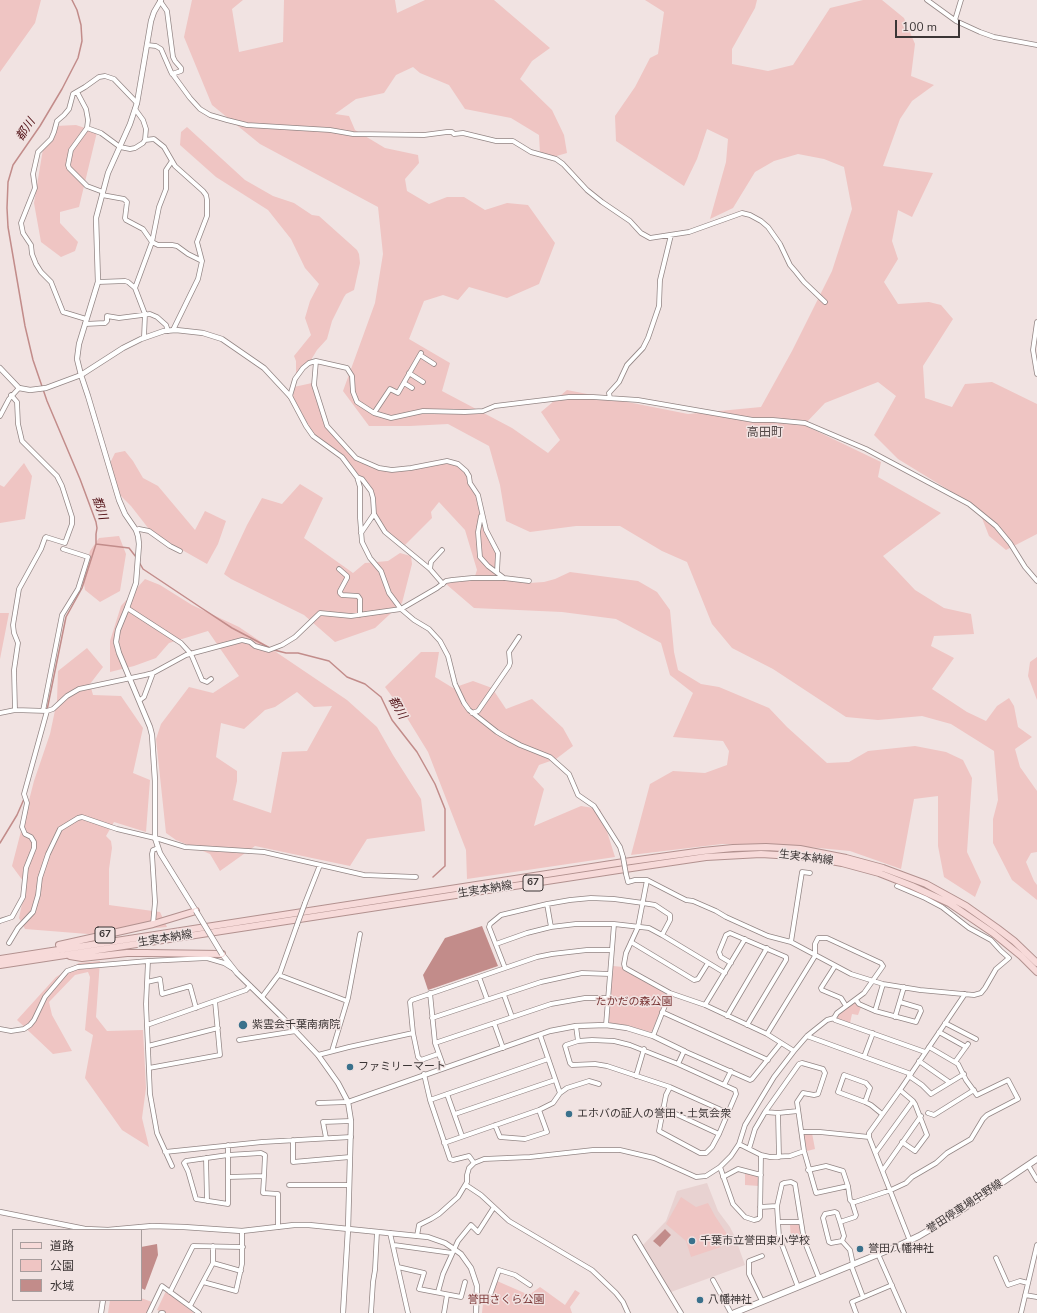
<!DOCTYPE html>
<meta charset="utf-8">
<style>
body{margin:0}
#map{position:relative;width:1037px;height:1313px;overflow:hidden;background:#f1e3e2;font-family:"Nunito Sans","Noto Sans JP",sans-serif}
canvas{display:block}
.legend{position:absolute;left:12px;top:1229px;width:130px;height:72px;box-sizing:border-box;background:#f1e3e2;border:1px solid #a89d9d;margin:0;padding:5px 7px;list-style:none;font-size:12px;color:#3b3535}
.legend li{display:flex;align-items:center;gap:8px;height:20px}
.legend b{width:20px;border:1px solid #a89d9d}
.scale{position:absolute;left:895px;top:20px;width:65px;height:18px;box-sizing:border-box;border:2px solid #3b3535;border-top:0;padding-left:5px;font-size:12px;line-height:14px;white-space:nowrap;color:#3b3535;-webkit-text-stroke:3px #f1e3e2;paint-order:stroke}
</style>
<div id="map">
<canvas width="1037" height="1313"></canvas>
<ul class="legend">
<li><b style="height:5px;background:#f7dad9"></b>道路</li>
<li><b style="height:11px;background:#efc5c3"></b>公園</li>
<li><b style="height:11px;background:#c28c8a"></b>水域</li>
</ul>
<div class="scale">100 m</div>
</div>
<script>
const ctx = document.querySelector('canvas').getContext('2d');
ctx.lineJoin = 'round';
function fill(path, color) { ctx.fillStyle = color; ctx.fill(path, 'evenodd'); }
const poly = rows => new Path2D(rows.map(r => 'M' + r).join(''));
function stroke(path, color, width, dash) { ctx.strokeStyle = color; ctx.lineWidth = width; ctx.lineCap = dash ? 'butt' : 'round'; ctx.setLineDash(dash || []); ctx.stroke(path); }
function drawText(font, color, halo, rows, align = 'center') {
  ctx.font = font + ' "Nunito Sans","Noto Sans JP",sans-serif'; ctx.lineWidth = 3; ctx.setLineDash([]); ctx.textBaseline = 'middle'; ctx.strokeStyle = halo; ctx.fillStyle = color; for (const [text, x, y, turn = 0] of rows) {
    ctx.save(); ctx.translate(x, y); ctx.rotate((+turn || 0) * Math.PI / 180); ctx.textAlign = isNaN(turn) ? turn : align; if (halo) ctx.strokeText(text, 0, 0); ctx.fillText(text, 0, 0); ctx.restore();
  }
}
fill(poly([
 [707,1183,718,1211,730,1227,735,1237,745,1265,671,1292,642,1246,666,1221,677,1191]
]), '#e8d2d1');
fill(poly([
 [0,0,41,0,35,23,0,72],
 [192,0,243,0,232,9,239,52,283,42,284,0,395,0,397,13,425,0,494,0,550,48,532,61,520,79,552,110,564,135,567,153,546,159,540,154,539,135,511,118,465,109,449,85,420,73,413,67,396,75,384,93,356,99,335,114,349,116,355,130,385,148,418,155,419,163,405,179,407,191,429,204,447,197,464,197,485,210,507,203,528,205,555,243,539,284,507,298,469,287,458,300,443,295,424,301,409,339,450,363,442,391,512,428,548,453,560,440,541,412,567,390,688,414,761,407,792,351,832,271,852,209,844,167,824,159,798,154,774,161,755,172,733,208,710,219,726,162,728,139,707,129,697,159,684,186,616,141,615,116,635,87,650,58,658,54,664,12,645,0,757,0,755,8,732,49,732,64,768,71,793,65,830,8,863,0,882,0,904,18,915,44,911,76,934,85,912,101,900,119,883,166,933,173,912,217,898,210,892,241,898,259,884,282,898,304,929,302,941,305,953,319,923,366,925,398,952,407,965,384,992,382,1037,404,1037,534,1006,550,989,536,978,508,898,459,874,435,896,396,878,382,825,403,804,425,881,462,878,477,941,513,883,556,915,590,944,608,971,614,974,634,934,636,931,646,954,658,932,689,967,712,986,721,997,706,1009,698,1014,706,1018,727,1032,737,1015,749,1020,767,1037,791,1037,852,1031,853,1026,862,1034,881,1037,885,1037,900,1012,880,993,843,993,819,998,800,994,751,951,724,922,716,878,720,846,717,773,669,732,648,712,624,687,562,662,551,620,526,576,526,530,532,506,521,500,485,489,446,448,424,410,426,369,426,343,391,375,303,383,254,378,207,260,144,212,105,184,37],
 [76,125,97,132,79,207,60,212,60,223,78,242,75,251,61,257,41,242,34,203,43,149,56,126],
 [187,127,245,180,273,196,294,203,312,215,319,216,357,250,359,254,360,263,354,290,346,294,344,297,332,321,327,339,317,350,311,360,306,364,296,375,296,361,294,356,311,335,305,318,310,301,319,284,305,268,291,239,268,210,216,177,180,145,181,132],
 [312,383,327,429,356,459,388,470,444,462,451,463,458,466,467,475,476,494,484,530,497,555,496,570,500,576,475,576,477,570,465,530,439,502,431,512,432,518,405,545,386,531,377,516,375,512,375,497,370,485,313,434,293,397,294,387],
 [125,451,133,461,143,478,158,486,195,530,205,511,226,521,218,544,207,564,152,533,131,506,119,494,109,465,115,453],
 [24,463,32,476,25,519,0,523,0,485,4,487],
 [300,484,323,498,304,538,353,573,365,563,388,561,400,553,411,556,412,564,402,603,375,628,335,642,304,615,231,579,224,574,247,525,262,498,282,504],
 [119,536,126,554,120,591,100,602,85,590,83,578,90,551,99,538],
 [570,572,638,581,657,592,670,610,674,652,678,670,701,684,719,687,769,708,787,727,827,763,849,762,868,751,915,746,946,752,963,760,972,778,967,852,981,882,975,897,944,877,938,846,938,796,914,799,901,869,850,851,787,845,722,844,631,855,650,784,673,771,705,773,727,765,729,751,723,741,673,737,693,693,670,675,661,643,616,619,562,612,474,608,446,584,456,580,495,579,529,583,544,582,555,579],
 [145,579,160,585,192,605,239,627,347,700,377,727,393,755,421,799,425,831,367,839,350,866,255,846,220,871,210,854,176,840,166,833,156,739,161,724,189,687,213,693,239,676,208,631,169,643,156,658,134,666,110,672,110,641,121,606],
 [297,692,314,707,332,706,307,751,282,752,271,813,233,800,237,781,237,771,216,757,221,723,244,729,265,710,275,707],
 [0,613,9,613,0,659],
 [87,648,103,667,90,684,93,695,121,696,143,728,133,773,150,780,146,832,114,822,106,836,111,841,112,848,109,869,109,905,160,912,167,927,88,934,25,929,19,918,26,885,12,866,34,781,50,734,57,701,58,671],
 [421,652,439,652,435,677,453,688,473,681,492,688,506,709,532,699,563,728,573,746,556,759,539,765,533,777,544,789,534,826,581,806,600,809,615,857,467,879,466,850,428,752,404,713,385,687],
 [1037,657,1037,700,1028,676,1030,662],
 [100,961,96,1017,107,1031,143,1030,146,1088,142,1118,149,1147,122,1130,85,1078,93,1035,85,1030,90,977,88,972,75,975,49,1002,52,1015,72,1051,53,1054,17,1020,56,977,79,963],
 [613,966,623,967,666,993,667,995,652,1031,650,1032,625,1025,610,1023,608,1021],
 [856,1002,861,1007,858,1015,852,1014,850,1023,837,1019,837,1017,839,1013],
 [812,1133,815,1149,807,1151,804,1136,805,1134],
 [745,1173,758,1176,759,1178,759,1186,745,1185],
 [681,1197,696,1207,708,1203,715,1216,731,1240,720,1244,721,1247,691,1257,686,1241,666,1224],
 [799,1224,801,1225,802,1239,791,1240,790,1225],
 [497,1281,529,1295,540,1287,565,1305,575,1290,580,1293,570,1307,572,1313,482,1313,483,1303,490,1304],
 [166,1291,194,1313,165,1313,157,1310],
 [141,1298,152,1302,147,1313,108,1313,110,1300,141,1300]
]), '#efc5c3');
fill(poly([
 [482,926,498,966,428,990,423,975,445,938],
 [665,1229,671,1235,660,1247,653,1241],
 [157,1244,158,1255,145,1290,141,1288,141,1247]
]), '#c28c8a');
stroke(poly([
 [96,544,129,548,136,557],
 [139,562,143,569,200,607,232,628,270,648],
 [274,650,286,653,298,653,329,661,347,677,365,684,381,697,392,720,417,752,435,784,445,809,445,866,433,877],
 [47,710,66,617,82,588,96,544,96,534,97,528,96,522,80,479,47,401,33,360,25,326,8,227,7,208,8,182,13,165,40,126,62,89,78,58,82,41,81,25,77,10,72,0],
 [0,843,17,815,24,799]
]), '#c28c8a', 1.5);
const minor = poly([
 [927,0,956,21,980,32,994,37,1037,45],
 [160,1,167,11,173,57,175,61,181,68,181,71,172,74],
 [955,20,961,0],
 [147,45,156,46,161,49,171,72,190,98,200,109,210,115,227,120,247,125,330,130,353,134,424,135,447,132,452,132,454,134,463,133,496,141,513,141,531,152,556,159,563,164,587,190,602,202,630,221,641,233,650,238,689,232,742,213,750,215,761,221,768,227,780,244,790,265,796,272,804,282,825,302],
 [77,92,86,109,88,120,87,128,71,150,68,165,69,168,87,186,103,192],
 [87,128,101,133,120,147,130,149,135,148,143,143,145,140,146,129,143,120,135,109],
 [145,140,154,139,164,147,175,166,203,191,206,195,207,200,207,216,197,242,202,261,198,279,173,330],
 [102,195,124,199,127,202,125,218,126,220,143,229,152,242,158,245,172,245,177,246,188,254,202,261],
 [98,282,125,281,128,282,135,288,145,314,144,337],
 [135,288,152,242,159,207,166,189,166,170,172,161],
 [86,319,63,312,51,282,41,272,36,264,32,254,31,245,23,233,21,223,35,188,33,174,38,152,51,139,54,132,57,121,64,115,69,109,73,94,85,87,99,77,105,76,114,79,137,103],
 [1037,322,1033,350,1037,374],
 [85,324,105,323,107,321,107,316,119,318,150,314,157,317,166,325,168,331],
 [420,355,434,364],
 [316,361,314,385,327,426,356,458,379,468,392,470,411,468,447,461,458,464,466,471,469,476,470,483,478,495,486,530,498,553,497,572],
 [409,373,423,382],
 [404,383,412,388],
 [11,395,17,402,18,424,22,441,57,476,62,486,72,517,72,524,65,543,46,537,45,538,41,549,19,589,13,625,14,633,18,643,14,670,15,710],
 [610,398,609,393,619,382,627,365,643,348,648,338,659,306,660,280,671,235],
 [374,413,390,389,398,393,421,353],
 [0,416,9,399,19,388],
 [357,477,362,479,371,491,373,498,374,514,385,532,430,569,443,584],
 [481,516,478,532,480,557,488,566,504,578],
 [136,530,139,529,149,531,170,546,180,551],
 [361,533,374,514],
 [339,569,347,576,347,578,340,591,340,593,342,595,358,596,360,599,360,615],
 [430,569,431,562,442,550],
 [127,608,181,643,191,654,202,680,207,682,211,679],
 [140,700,144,697,153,673],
 [43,711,62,615,78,589,88,557,63,549],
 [0,713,15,710,47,711,53,709,67,696,79,689,145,675,153,673,186,655,242,640,250,642,255,646,269,650,282,645,295,637,320,613,351,616,401,609,437,588,446,581,452,580,472,578,504,578,529,581],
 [472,713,478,711,509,666,510,663,509,652,519,637],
 [623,857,620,847,594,806,578,795,569,774,550,757,520,745,507,738,497,732,469,710,464,703,455,684,448,656,440,641,429,629,414,620,401,609,389,593,381,571,370,558,362,542,360,518,360,487,357,477,342,457,313,436,306,426,290,396,295,379,303,368,309,363,316,361,347,368,352,376,353,392,357,402,374,413,391,418,423,411,465,412,483,411,495,406,569,397,593,397,638,400,753,420,773,420,805,423,866,449,969,504,996,526,1010,543,1025,567,1037,581],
 [626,874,628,882,635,880,647,880,678,896,686,900,693,901,716,911,726,917,768,936,791,942,851,974,883,984,920,990,974,995,981,993,985,988,996,969,1009,958,1001,951,991,940,969,928,942,907,925,898,897,886],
 [647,880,638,927,626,953,624,964,625,968,670,993,705,1005,767,1034,794,1051],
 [305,903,320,865],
 [547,904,551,927],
 [0,921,12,917,23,897,26,868,34,848,34,842,31,837,25,834,22,827,27,803,24,794,47,711],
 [153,924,155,902,152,854,153,850,158,848],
 [662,935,725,973],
 [631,942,694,980,698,979,708,963],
 [791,942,802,872,810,873],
 [9,943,18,928,33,912,38,895,40,878,48,854,60,829,78,818,82,817,117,829,159,839,185,847,264,852,364,875,416,877],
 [496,944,527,933,551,927,576,924,614,924,649,928,662,935,670,920,670,915,655,905,643,903,614,899,591,898,570,900,547,904,501,915,490,924,489,927,505,968],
 [148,961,146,1004,150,1094,157,1133,172,1166],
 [731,963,721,957,719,952,726,935,730,933,786,957,786,960,747,1025],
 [835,966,821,988,822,990,841,998,846,1006],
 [279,975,347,1001],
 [479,977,487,999],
 [147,982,160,979,162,994,190,986,196,1008],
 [430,993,435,1043,444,1068],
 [504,995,512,1017],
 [262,997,280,973,297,925],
 [856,1000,859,1004,875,1011,916,1022,921,1011,920,1008,900,1002],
 [705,1005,745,939],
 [875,1011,883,984],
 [662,1012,768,1060],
 [727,1016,767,948],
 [895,1017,904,987],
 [432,1018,541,982,582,973,610,974],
 [494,1023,503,1048],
 [945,1023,976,1039],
 [147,1025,246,990,250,986],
 [606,1025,614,924],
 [576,1026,578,1041],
 [0,1029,11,1031,24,1029,30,1025,34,1020,45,997,67,971,78,967,148,961,207,958,224,963,232,968],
 [939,1032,966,1047],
 [767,1034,815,956,815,944,818,938,827,938,881,963,883,966,864,993,837,1013,834,1018,835,1020,925,1052],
 [540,1035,560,1093],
 [653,1036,670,993],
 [807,1036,911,1074],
 [239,1040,296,1031],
 [435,1043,551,1004,585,998,608,998],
 [148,1046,218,1028],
 [332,1051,348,998,360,934],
 [438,1054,421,1060,418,1057,413,1033,410,1002,412,1000,537,957,552,954,587,950,612,950],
 [318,1055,349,1047,413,1033],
 [864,1057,873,1033],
 [919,1061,949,1082],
 [955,1062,968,1044],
 [678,1064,684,1051,750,1080,752,1079,781,1043],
 [149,1068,220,1055,215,1001],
 [424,1074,430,1100,450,1159,453,1160,469,1156,474,1163],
 [636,1076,644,1049],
 [909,1076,922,1085,931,1094,964,1074],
 [724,1085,731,1071],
 [670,1087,666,1095,659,1131,700,1153,706,1153,712,1147,719,1134,736,1094,735,1090,678,1064,630,1045,614,1041,592,1040,578,1041,566,1045,565,1046,570,1063,572,1065,595,1064,607,1066,670,1087,728,1113],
 [900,1090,913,1101,915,1104,927,1135,915,1151,902,1142],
 [447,1094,462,1136],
 [430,1100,548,1059],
 [865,1102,870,1088,866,1083,844,1075,838,1092,865,1102,871,1105,882,1114],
 [318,1103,348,1102],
 [663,1108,719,1134],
 [765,1112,778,1113,798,1111],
 [778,1113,779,1157],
 [928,1113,934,1115,974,1090],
 [455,1114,555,1080],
 [495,1125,500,1137,525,1139,547,1132,539,1110],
 [802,1132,820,1132,869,1137],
 [326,1138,323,1122,351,1121],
 [293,1140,293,1162,350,1157],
 [444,1143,539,1110,553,1103,560,1093,567,1088,589,1081,599,1084],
 [739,1144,761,1155,770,1157,790,1156,804,1151],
 [749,1149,755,1129,765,1112,799,1064,802,1063,823,1069,825,1073,818,1094,814,1095,803,1093,797,1102,804,1151,816,1193,848,1186],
 [165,1152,262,1142,351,1137],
 [876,1152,913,1101],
 [206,1158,207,1201],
 [1028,1165,1037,1180],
 [720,1167,733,1204,745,1217,754,1220,758,1219,760,1217,761,1155],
 [808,1170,826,1166,843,1171,848,1186,850,1200,852,1202,855,1202,891,1190,906,1183,912,1177,936,1163,947,1153,971,1139,983,1119,987,1115,1018,1099,1008,1080,977,1095,966,1080,958,1064,929,1047],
 [883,1170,921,1116],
 [264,1176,263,1193,278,1194,278,1227],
 [228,1177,264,1176,265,1155,261,1153,228,1155,186,1161,184,1163,188,1171,196,1199,228,1204,228,1145],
 [723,1177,738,1169,761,1175],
 [289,1185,349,1185],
 [466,1185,481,1195,509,1221,592,1270,616,1293,623,1302,628,1313],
 [760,1207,777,1206],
 [778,1222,801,1222],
 [840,1222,837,1213,835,1212,825,1214,823,1218,829,1242,831,1243,842,1241,844,1236,840,1222,855,1217,856,1215,852,1202],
 [390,1233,408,1313],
 [417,1236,419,1225,431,1219,439,1214,458,1197,467,1182,467,1175,469,1168,474,1163,484,1159,530,1157,593,1150,620,1150,654,1158,696,1177,706,1176,720,1167,731,1156,739,1144,745,1125,774,1077,794,1051,807,1036,827,1020,834,1018],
 [635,1237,681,1313],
 [842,1241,850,1250,853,1264],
 [910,1241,869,1137,869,1133,900,1090,965,994],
 [394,1245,452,1253],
 [878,1254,904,1313],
 [762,1256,749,1261,749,1274,762,1301],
 [996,1258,1008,1285,1020,1281,1028,1283],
 [213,1263,241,1271],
 [851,1265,863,1297],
 [398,1267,424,1273,419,1289,461,1297,465,1282],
 [713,1280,731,1313],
 [203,1282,236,1291,242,1264,242,1231],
 [798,1287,779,1237,777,1206,782,1184,784,1183,791,1182,795,1184,804,1240,819,1278],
 [170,1292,193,1246,243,1247],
 [438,1292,443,1274,458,1241,471,1225,478,1232,494,1207],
 [1025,1295,1037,1297],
 [477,1298,489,1298,499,1270,515,1275,530,1285],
 [190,1306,213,1263,213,1246],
 [149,1313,162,1286,199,1313],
 [161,1313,163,1313],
 [371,1313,373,1282,375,1270,377,1232],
 [444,1313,447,1295],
 [856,1313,852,1302,892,1285],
 [1021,1313,1037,1245]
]);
const tertiary = poly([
 [161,0,154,12,151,21,137,103,130,124,108,173,96,218,98,282,79,344,77,359,81,375,88,396,119,500,125,514,136,530,138,536,139,544,136,583,127,608,118,630,116,642,119,653,150,727,152,735,155,781,155,838,160,853,196,911],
 [0,368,19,388,30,390,46,388,81,375,123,348,141,339,164,331,176,330,203,333,222,339,264,368,290,396],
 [222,954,237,973,283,1018,318,1055,338,1083,348,1102,351,1121,348,1229,343,1313],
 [348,1102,550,1031,576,1026,606,1025,627,1028,653,1036,684,1051],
 [0,1212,85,1229,108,1230,152,1226,184,1227,242,1231,294,1225,309,1225,428,1237,445,1243,454,1249,461,1254,471,1268,477,1286,476,1313],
 [101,1313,103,1300]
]);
const secondary = poly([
 [734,1313,896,1247,919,1236,948,1219,1037,1159]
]);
const primary = poly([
 [59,945,153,924,196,911],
 [70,956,82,958,127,953,146,953,222,954],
 [0,959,624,862,703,851,733,848,766,847,800,849,846,858,883,868,926,884,966,906,997,928,1014,941,1037,963],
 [0,965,625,869,706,857,761,854,809,857,842,863,879,873,912,886,949,903,993,933,1021,956,1037,972]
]);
stroke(minor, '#938685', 5.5);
stroke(tertiary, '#938685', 6);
stroke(secondary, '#938685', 7);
stroke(primary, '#b2918f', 8);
stroke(minor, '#fff', 4);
stroke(tertiary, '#fff', 4.5);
stroke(secondary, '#fff', 5.5);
stroke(primary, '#f7dad9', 6);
const minorBridge = poly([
 [623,857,626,874],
 [297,925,305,903]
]);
const tertiaryBridge = poly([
 [196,911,222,954]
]);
stroke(minorBridge, '#938685', 5.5, []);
stroke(tertiaryBridge, '#938685', 6, []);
stroke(minorBridge, '#fff', 4);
stroke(tertiaryBridge, '#fff', 4.5);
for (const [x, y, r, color] of [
 [243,1025,5,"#3a718c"],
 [350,1067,4,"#3a718c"],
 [569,1114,4,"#3a718c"],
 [692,1241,4,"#3a718c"],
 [860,1249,4,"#3a718c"],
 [700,1300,4,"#3a718c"]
]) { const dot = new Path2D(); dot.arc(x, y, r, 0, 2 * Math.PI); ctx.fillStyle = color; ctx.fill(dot); stroke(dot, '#f1e3e2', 1.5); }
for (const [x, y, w] of [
 [533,883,20],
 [105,935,20]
]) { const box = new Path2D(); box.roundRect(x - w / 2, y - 8, w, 16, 3); ctx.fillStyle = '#f1e3e2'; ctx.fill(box); stroke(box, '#3b3535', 1); }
drawText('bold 10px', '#3b3535', null, [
 ["67",533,883],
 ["67",105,935]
]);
drawText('11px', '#3b3535', '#f1e3e2', [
 ["生実本納線",806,858,7],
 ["生実本納線",485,890,-9],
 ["生実本納線",165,939,-9],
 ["誉田停車場中野線",965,1207,-33]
]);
drawText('11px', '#793535', '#f1e3e2', [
 ["たかだの森公園",634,1002],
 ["誉田さくら公園",506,1300]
]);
drawText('11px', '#3b3535', '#f1e3e2', [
 ["紫雲会千葉南病院",252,1025],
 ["ファミリーマート",358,1067],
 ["エホバの証人の誉田・土気会衆",577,1114],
 ["千葉市立誉田東小学校",700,1241],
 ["誉田八幡神社",868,1249],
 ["八幡神社",708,1300]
], 'left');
drawText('italic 12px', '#511015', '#f1e3e2', [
 ["都川",26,130,-56],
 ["都川",99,508,72],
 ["都川",397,708,60]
]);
drawText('12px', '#534847', '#f1e3e2', [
 ["高田町",765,433]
]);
</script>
